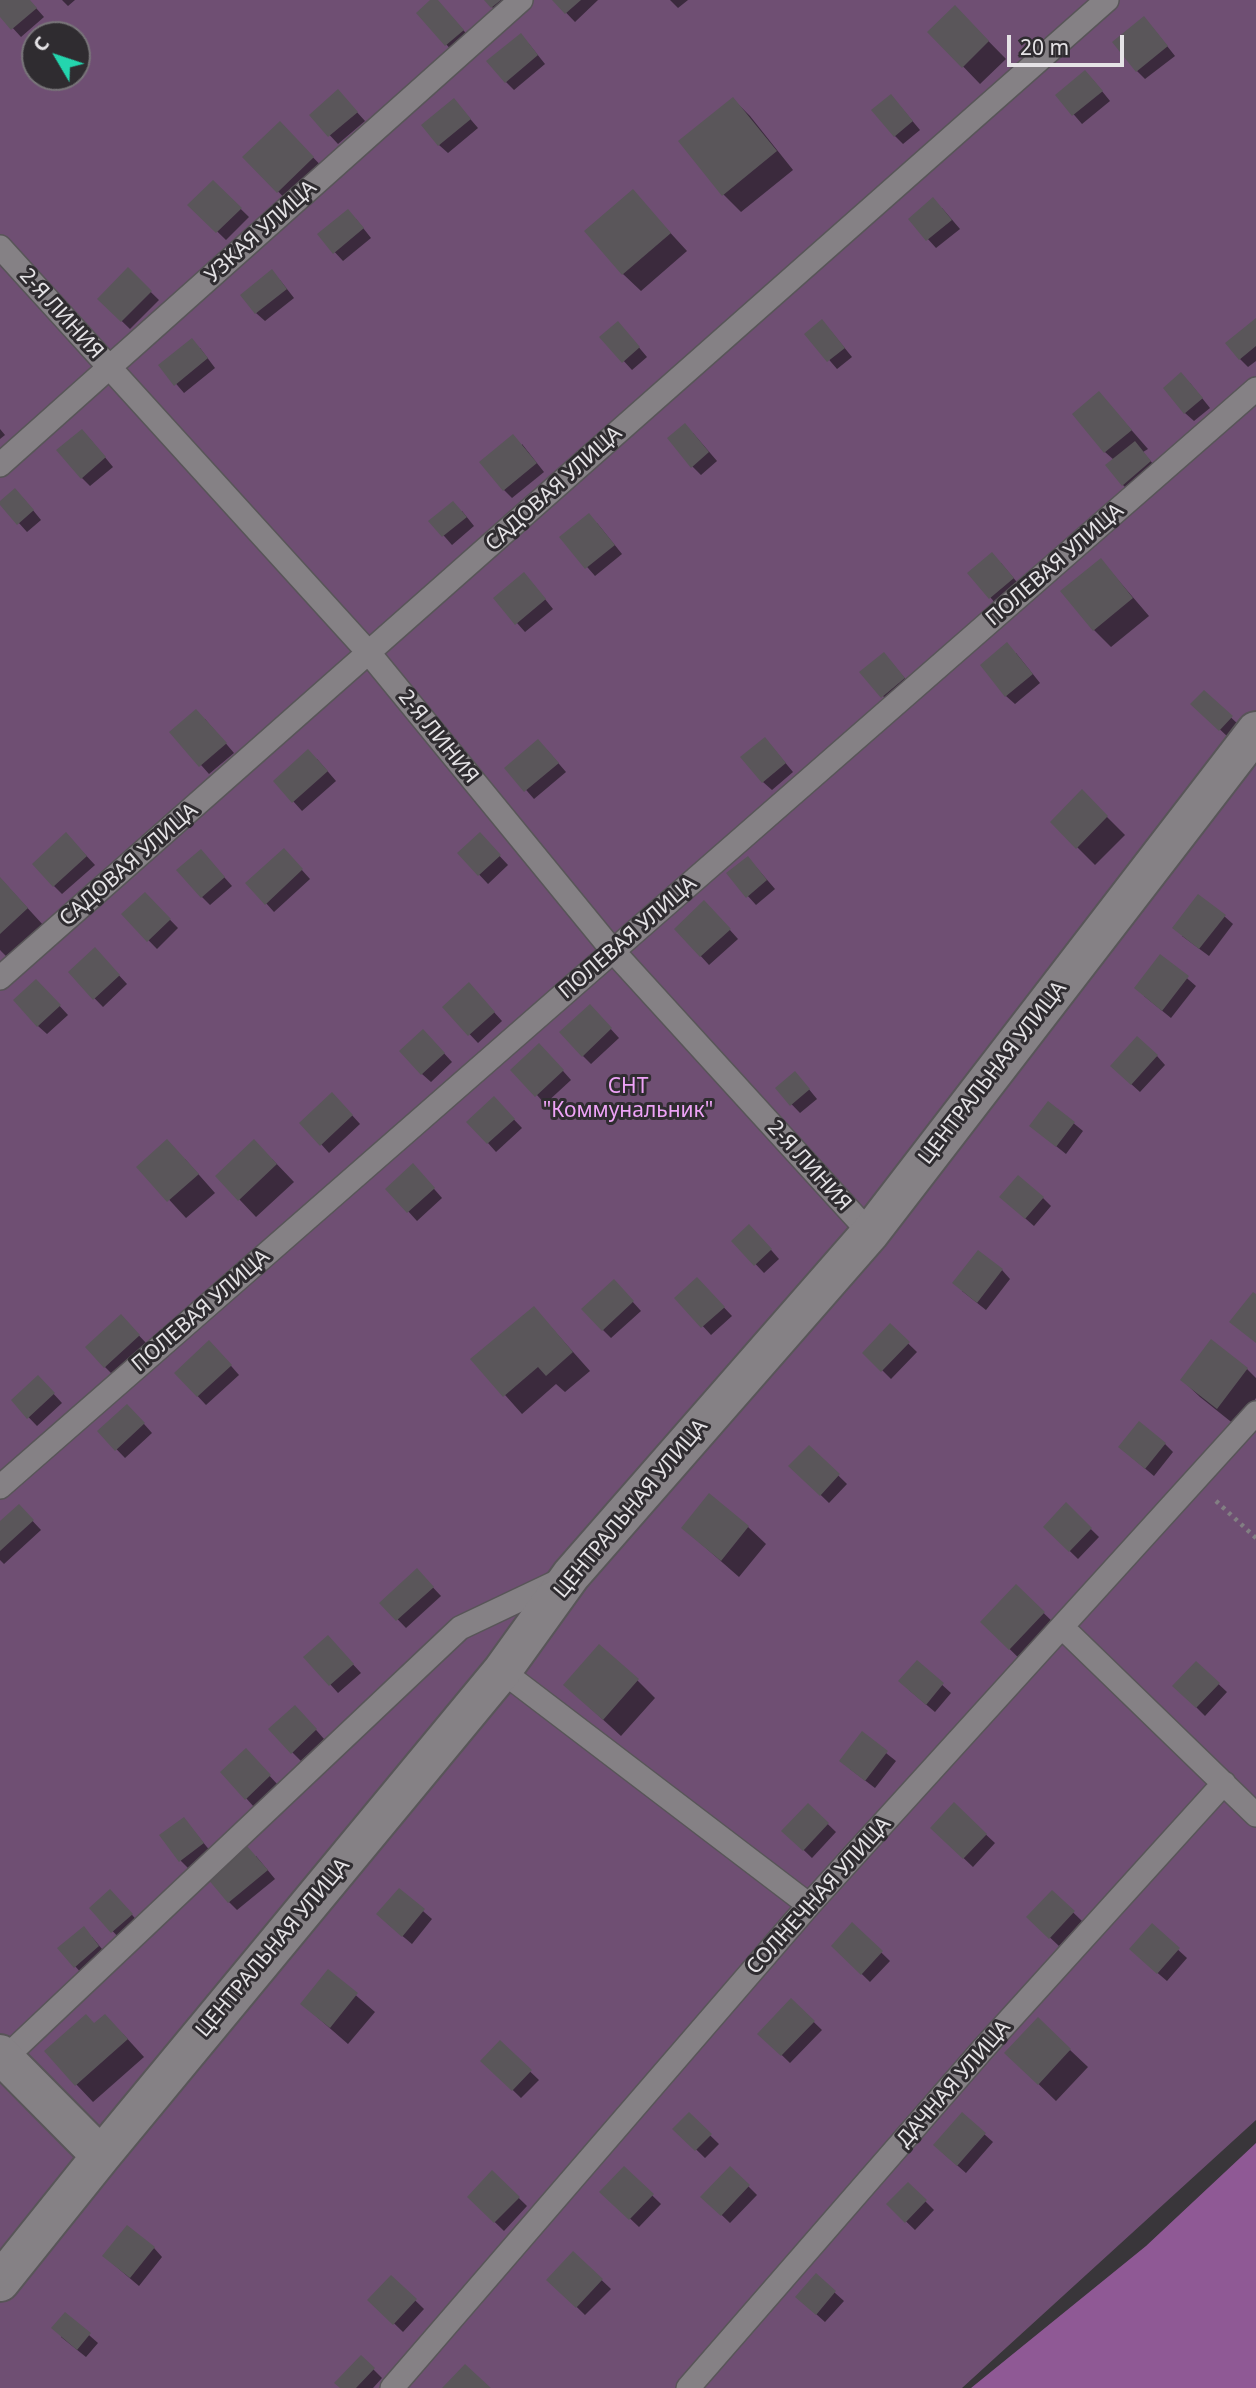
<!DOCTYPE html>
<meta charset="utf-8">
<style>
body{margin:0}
#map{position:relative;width:1256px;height:2388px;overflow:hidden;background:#39363a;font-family:"Noto Sans",sans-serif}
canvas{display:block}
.north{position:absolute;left:21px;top:21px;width:70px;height:70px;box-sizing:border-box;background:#2f2c30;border:2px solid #787579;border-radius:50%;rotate:309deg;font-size:19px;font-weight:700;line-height:28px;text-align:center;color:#e5e3e6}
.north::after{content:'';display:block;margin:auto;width:24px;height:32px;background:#24d5ae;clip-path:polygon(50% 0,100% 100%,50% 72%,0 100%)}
.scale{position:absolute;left:1007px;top:35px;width:117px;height:32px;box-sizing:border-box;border:4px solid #e5e3e6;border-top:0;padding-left:9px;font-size:21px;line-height:24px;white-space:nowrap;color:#e5e3e6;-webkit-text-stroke:5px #2f2c30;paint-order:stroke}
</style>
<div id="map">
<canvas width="1256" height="2388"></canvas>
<div class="north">С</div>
<div class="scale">20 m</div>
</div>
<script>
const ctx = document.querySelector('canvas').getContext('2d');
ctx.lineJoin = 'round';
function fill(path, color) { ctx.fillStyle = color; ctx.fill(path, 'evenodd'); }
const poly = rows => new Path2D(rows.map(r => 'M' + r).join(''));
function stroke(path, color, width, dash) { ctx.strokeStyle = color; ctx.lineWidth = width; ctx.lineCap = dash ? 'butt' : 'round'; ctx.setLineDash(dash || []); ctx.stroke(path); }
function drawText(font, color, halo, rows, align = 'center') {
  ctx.font = font + ' "Noto Sans",sans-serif'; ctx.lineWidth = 6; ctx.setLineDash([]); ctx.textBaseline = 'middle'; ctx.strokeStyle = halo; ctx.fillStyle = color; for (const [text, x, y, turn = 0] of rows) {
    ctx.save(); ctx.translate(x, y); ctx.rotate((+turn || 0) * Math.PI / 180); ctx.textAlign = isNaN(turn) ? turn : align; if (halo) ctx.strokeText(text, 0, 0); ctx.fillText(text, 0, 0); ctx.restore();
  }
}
fill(poly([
 [0,0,1256,0,1256,2120,962,2388,0,2388],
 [35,35,77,35,77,77,35,77]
]), '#6f4f73');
fill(poly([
 [1256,2143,1256,2388,971,2388,1146,2246]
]), '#8f5995');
fill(poly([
 [0,0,29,0,44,17,21,37,0,14],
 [62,0,75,0,68,6],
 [433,0,436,0,443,7,471,39,455,54,418,13],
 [486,0,519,0,500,16],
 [554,0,598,0,575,22],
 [670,0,688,0,678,8],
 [955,7,1006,59,980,84,930,32],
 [1152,27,1175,56,1145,79,1137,71],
 [529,44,545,64,514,90,506,82],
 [1093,80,1110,101,1082,124,1057,95],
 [733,99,750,116,793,170,741,212,723,194],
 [346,100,365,121,338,144,311,115],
 [454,100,478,128,448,153,439,145],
 [899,105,920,130,903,144,895,136],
 [280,123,330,175,295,209,245,157],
 [213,182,249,217,226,240,190,205],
 [632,191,687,251,641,291,623,274],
 [942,208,960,229,936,248,910,219],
 [356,219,371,238,343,261,319,235],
 [128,270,159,300,130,329,99,299],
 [280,280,294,298,265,321,256,313],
 [1256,323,1256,361,1248,367,1240,359],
 [830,330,852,357,837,369,807,334],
 [626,332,647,357,632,370,602,337],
 [200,348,215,368,184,393,160,365],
 [1190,383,1210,408,1194,421,1185,413],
 [1099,393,1148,449,1143,452,1158,470,1131,493,1123,485,1114,460,1105,452],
 [0,429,5,435,0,439],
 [693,433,717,461,701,475,692,466],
 [90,439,113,467,90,486,82,478],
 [522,444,544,472,512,498,504,490],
 [23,498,41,520,27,532,1,503],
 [462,511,474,526,452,545,431,521],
 [597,523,622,554,595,576,561,537],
 [1101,560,1149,616,1111,647,1094,630],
 [1001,563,1021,587,998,606,990,597],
 [532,583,553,609,525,632,495,598],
 [1016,653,1040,683,1015,704,1006,696],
 [892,663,912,687,891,705,862,672],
 [1204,692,1240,726,1229,738,1193,704],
 [205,719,234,753,209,774,172,732],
 [773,748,793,772,772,790,763,782],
 [547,750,566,772,534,799,507,768],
 [317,759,336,781,302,811,275,781],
 [1082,792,1125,835,1095,865,1052,822],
 [66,834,95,865,62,894,54,886],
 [480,835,508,865,488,884,459,853],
 [292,859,310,879,274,912,248,883],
 [209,860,232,886,210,905,202,897],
 [756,867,775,889,756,905,728,874],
 [0,878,44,926,9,959,0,950],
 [145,894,178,928,157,949,123,914],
 [713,911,738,939,709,965,676,929],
 [1224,916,1233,924,1209,956,1182,936],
 [1161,956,1196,986,1171,1018,1144,996],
 [103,958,127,984,103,1007,70,973],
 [44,989,68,1015,47,1034,38,1026],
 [477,993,502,1021,478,1043,444,1007],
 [598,1015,619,1038,591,1064,583,1056],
 [431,1039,452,1062,431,1082,422,1074],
 [548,1054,571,1080,545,1104,537,1095],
 [1157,1056,1165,1065,1140,1092,1120,1074],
 [803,1082,817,1099,800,1113,777,1089],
 [341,1103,360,1124,329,1153,321,1144],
 [1049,1103,1083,1131,1066,1154,1031,1126],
 [502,1107,522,1128,496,1152,488,1143],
 [185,1159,215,1193,186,1218,139,1167],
 [272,1159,294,1182,256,1217,239,1199],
 [421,1174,442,1198,417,1221,388,1189],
 [1043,1198,1051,1206,1034,1226,1010,1205],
 [758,1235,779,1259,764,1273,734,1241],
 [1002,1270,1010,1279,986,1310,962,1291],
 [697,1279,732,1316,711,1335,677,1298],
 [622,1290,641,1311,611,1338,603,1330],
 [534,1308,590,1371,565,1392,556,1384,522,1414,473,1359],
 [129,1325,147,1344,113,1375,105,1367],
 [890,1326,917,1352,891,1379,865,1353],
 [218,1351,239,1375,206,1405,176,1373],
 [1247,1369,1256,1378,1256,1398,1235,1425,1200,1397,1182,1380],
 [38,1377,62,1403,37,1426,13,1401],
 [136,1415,152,1433,125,1458,99,1431],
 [1165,1444,1173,1452,1154,1476,1129,1455],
 [809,1447,847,1484,829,1503,791,1466],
 [1066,1505,1099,1537,1078,1559,1045,1527],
 [27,1515,41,1530,4,1564,0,1560,0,1523],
 [748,1527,766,1544,739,1577,683,1528],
 [425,1579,441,1596,406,1628,382,1603],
 [1016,1586,1062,1631,1028,1667,982,1622],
 [336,1646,361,1673,338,1693,330,1684],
 [917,1662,951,1693,935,1712,909,1690],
 [1196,1663,1227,1692,1205,1716,1175,1686],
 [637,1680,655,1698,621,1736,565,1685],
 [303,1715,324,1739,301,1761,292,1752],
 [862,1734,896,1761,875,1788,850,1769],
 [254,1759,278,1785,254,1807,246,1798],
 [808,1805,836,1832,812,1858,784,1831],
 [954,1805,995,1843,973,1867,932,1828],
 [184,1819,211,1852,189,1869,181,1861],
 [256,1856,275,1879,237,1910,229,1902],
 [399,1890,432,1919,412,1944,387,1923],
 [1052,1892,1082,1921,1059,1946,1028,1917],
 [119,1900,140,1924,121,1940,91,1908],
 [853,1925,890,1961,870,1982,833,1946],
 [1152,1926,1187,1958,1167,1981,1140,1958],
 [92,1937,107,1955,83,1975,75,1966],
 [328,1971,375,2012,348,2044,302,2004],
 [791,2000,822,2030,790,2063,760,2034],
 [95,2025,123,2034,144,2057,93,2102,76,2084],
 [500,2043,539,2080,521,2098,483,2061],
 [1070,2050,1088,2067,1056,2101,1024,2070],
 [689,2115,719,2144,705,2158,675,2129],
 [984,2134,993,2142,966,2173,943,2153],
 [624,2168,661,2204,639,2227,602,2192],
 [730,2168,757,2195,730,2223,703,2197],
 [492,2172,527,2206,504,2231,469,2197],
 [908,2184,934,2210,915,2230,888,2204],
 [154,2248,162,2257,139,2286,113,2264],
 [573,2253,611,2289,585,2315,549,2280],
 [816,2276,844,2301,825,2322,806,2305],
 [391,2277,424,2309,403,2332,370,2300],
 [65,2314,98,2343,86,2357,61,2337],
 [361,2357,382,2378,373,2388,342,2388]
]), '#0007');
fill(poly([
 [0,0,30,0,37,8,11,30,0,17],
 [430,0,438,0,464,30,445,46,416,13],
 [484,0,501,0,491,8],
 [552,0,581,0,565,14],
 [955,5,989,41,962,68,927,32],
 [1144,16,1168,46,1136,72,1112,42],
 [521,33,538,55,505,83,486,61],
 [1085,70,1103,91,1072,116,1055,95],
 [338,89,358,112,328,137,309,115],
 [891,94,913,121,894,137,871,110],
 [733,97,777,151,722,196,678,141],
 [454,98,471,119,438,146,421,125],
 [280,121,314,157,277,193,242,157],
 [213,180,242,208,216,233,187,205],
 [633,189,671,233,622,275,584,231],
 [933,197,952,220,926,241,908,219],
 [348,209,364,228,333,254,317,234],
 [128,267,152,291,121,322,97,299],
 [272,269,287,289,255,314,240,295],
 [1256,318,1256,346,1239,360,1225,343],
 [822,319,845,348,827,362,804,334],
 [618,321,640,347,622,363,599,337],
 [192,338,208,358,174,386,158,365],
 [1181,372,1203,398,1184,414,1163,388],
 [1099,391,1132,430,1104,453,1072,414],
 [685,423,709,452,691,468,667,438],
 [82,429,106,457,81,479,56,450],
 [513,434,537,463,503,491,479,462],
 [1135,441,1151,461,1122,486,1105,465],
 [15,488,34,510,17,525,0,505,0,501],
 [453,501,467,517,442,537,428,521],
 [589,513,615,545,585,569,559,537],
 [992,552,1014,578,989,599,967,573],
 [1101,558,1133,598,1093,631,1060,591],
 [524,572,546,599,515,625,493,598],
 [1007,642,1033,674,1005,697,980,665],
 [884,652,905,678,881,698,859,672],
 [1204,690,1233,716,1219,731,1190,704],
 [196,709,227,743,199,767,169,732],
 [765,737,786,763,762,783,740,757],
 [538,739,559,763,524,792,504,768],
 [308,749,328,771,292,803,273,781],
 [1082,789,1108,816,1076,849,1050,822],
 [66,832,87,856,53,887,32,864],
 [480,832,501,855,478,876,457,853],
 [284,848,303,869,265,905,245,883],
 [201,849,225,877,201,898,176,870],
 [748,856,767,880,746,898,726,873],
 [0,877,28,908,0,934],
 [145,892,171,919,147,942,121,914],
 [1198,894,1226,915,1199,949,1172,928],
 [704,900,731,929,700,957,674,929],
 [95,947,120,975,93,1000,68,972],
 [1160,954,1189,976,1162,1011,1134,988],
 [36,979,61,1005,37,1027,13,1000],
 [469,982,495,1012,468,1036,442,1007],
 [590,1004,612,1028,582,1057,559,1032],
 [423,1029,445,1053,421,1075,399,1051],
 [1137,1036,1158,1055,1131,1085,1110,1066],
 [539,1043,564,1070,535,1097,510,1070],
 [795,1071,810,1089,790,1106,775,1088],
 [332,1092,353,1115,320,1146,299,1123],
 [494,1096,515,1119,487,1144,466,1122],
 [1048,1101,1075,1122,1056,1147,1029,1126],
 [167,1139,199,1174,167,1202,136,1167],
 [254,1139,277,1164,238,1201,215,1176],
 [413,1163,435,1188,407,1213,385,1189],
 [1018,1175,1044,1197,1025,1219,999,1197],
 [749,1224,772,1249,754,1266,731,1241],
 [978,1250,1003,1269,977,1303,952,1283],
 [697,1277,725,1307,701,1328,674,1298],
 [614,1279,634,1301,602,1331,581,1309],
 [1253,1292,1256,1294,1256,1343,1229,1322],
 [534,1306,573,1352,546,1376,538,1367,503,1397,470,1359],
 [121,1314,140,1335,104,1368,85,1347],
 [890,1323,910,1342,881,1372,862,1353],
 [1211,1339,1248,1368,1217,1409,1180,1380],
 [209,1340,232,1365,197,1397,174,1373],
 [38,1375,55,1393,27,1419,11,1400],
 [127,1404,145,1423,115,1451,97,1431],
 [1139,1421,1166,1443,1145,1469,1118,1447],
 [809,1445,840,1474,820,1496,788,1466],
 [709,1493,749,1526,721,1561,681,1528],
 [1066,1502,1092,1528,1069,1552,1043,1527],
 [19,1504,34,1520,0,1551,0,1521],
 [417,1568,434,1587,396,1621,379,1603],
 [1016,1584,1045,1612,1009,1650,980,1622],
 [328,1635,354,1664,329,1686,303,1657],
 [599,1644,639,1679,603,1720,563,1685],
 [917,1660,944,1683,926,1705,898,1681],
 [1196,1661,1220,1683,1196,1708,1172,1686],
 [295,1705,317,1729,291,1754,268,1729],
 [862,1731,888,1751,865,1781,839,1761],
 [246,1748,271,1775,245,1800,220,1772],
 [954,1802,987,1834,963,1859,930,1828],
 [808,1803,829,1823,803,1851,781,1831],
 [184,1817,204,1843,179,1862,159,1835],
 [247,1846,268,1870,228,1903,207,1878],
 [399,1888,425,1909,402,1937,376,1914],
 [110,1889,133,1914,111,1933,89,1908],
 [1052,1890,1075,1911,1049,1939,1026,1917],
 [852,1922,883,1951,861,1975,831,1946],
 [1152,1923,1180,1948,1157,1974,1129,1949],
 [84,1926,99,1946,74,1968,57,1948],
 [328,1969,358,1993,330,2028,300,2004],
 [791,1998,815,2021,781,2056,757,2034],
 [86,2014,94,2023,105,2014,128,2039,75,2086,44,2051],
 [1038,2017,1071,2049,1038,2085,1004,2053],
 [500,2040,532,2070,512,2091,480,2061],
 [689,2112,712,2134,695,2151,672,2129],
 [962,2112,986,2133,957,2166,933,2145],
 [624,2166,654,2194,629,2220,599,2192],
 [730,2166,750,2185,721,2216,700,2197],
 [492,2170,520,2197,494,2223,467,2197],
 [908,2182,927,2200,905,2223,886,2204],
 [127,2225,155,2247,130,2278,102,2256],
 [573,2251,603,2279,576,2308,546,2280],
 [816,2273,836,2291,816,2315,795,2297],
 [391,2275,417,2299,393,2325,367,2300],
 [65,2312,91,2333,77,2350,51,2328],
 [361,2355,375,2368,356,2388,340,2388,334,2383],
 [465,2364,491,2388,442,2388]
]), '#5a565a');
const service = poly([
 [0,247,369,653,613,951,870,1233],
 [0,465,521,0],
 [0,978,1107,0],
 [0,1487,1256,389],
 [1062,1627,1256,1815],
 [502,1671,809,1905],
 [4,2059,460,1628,561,1580],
 [392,2388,809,1905,1256,1413],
 [688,2388,983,2049,1224,1783]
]);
const minor = poly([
 [0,2054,101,2156],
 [0,2282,101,2156,502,1671,571,1575,870,1233,1256,731]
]);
stroke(service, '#585558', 26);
stroke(minor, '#585558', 42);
stroke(poly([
 [1216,1501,1256,1538]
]), '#827f83', 4.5, [3.5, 5]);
stroke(service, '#858185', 23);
stroke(minor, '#858185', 38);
drawText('21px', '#e5e3e6', '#2f2c30', [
 ["УЗКАЯ УЛИЦА",261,232,-42],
 ["2-Я ЛИНИЯ",61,314,48],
 ["САДОВАЯ УЛИЦА",554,489,-42],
 ["ПОЛЕВАЯ УЛИЦА",1055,565,-41],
 ["2-Я ЛИНИЯ",438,737,51],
 ["САДОВАЯ УЛИЦА",129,865,-41],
 ["ПОЛЕВАЯ УЛИЦА",628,938,-41],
 ["ЦЕНТРАЛЬНАЯ УЛИЦА",993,1073,-52],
 ["2-Я ЛИНИЯ",809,1166,48],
 ["ПОЛЕВАЯ УЛИЦА",201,1311,-41],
 ["ЦЕНТРАЛЬНАЯ УЛИЦА",631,1509,-50],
 ["СОЛНЕЧНАЯ УЛИЦА",819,1896,-48],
 ["ЦЕНТРАЛЬНАЯ УЛИЦА",273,1948,-50],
 ["ДАЧНАЯ УЛИЦА",954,2084,-49]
]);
drawText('21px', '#eea3f7', '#2f2c30', [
 ["СНТ",628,1087],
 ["\"Коммунальник\"",628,1111]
]);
</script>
